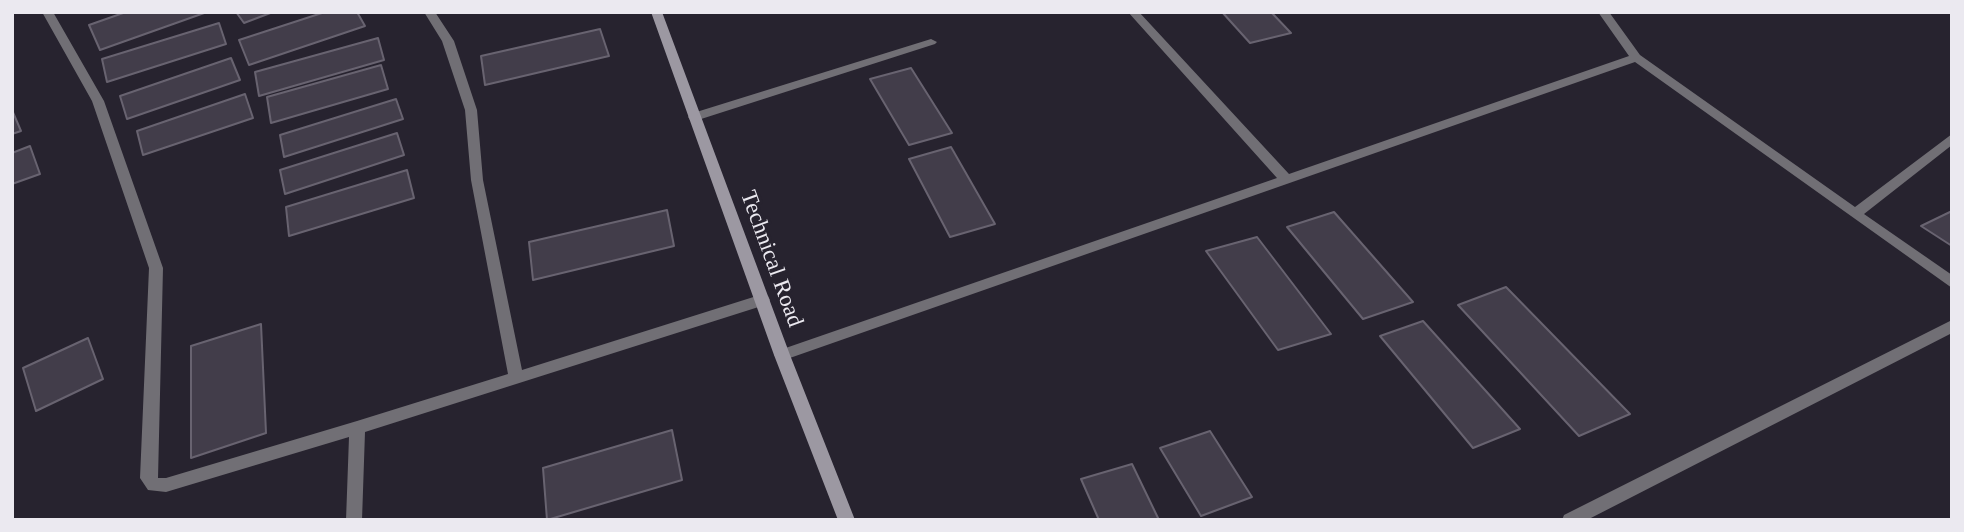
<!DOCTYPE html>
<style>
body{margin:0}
#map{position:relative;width:1964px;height:532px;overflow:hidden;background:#27232f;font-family:"Times New Roman",serif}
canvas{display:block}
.frame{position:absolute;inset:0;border:14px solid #ebe9f0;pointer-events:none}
</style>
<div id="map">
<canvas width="1964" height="532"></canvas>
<div class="frame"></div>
</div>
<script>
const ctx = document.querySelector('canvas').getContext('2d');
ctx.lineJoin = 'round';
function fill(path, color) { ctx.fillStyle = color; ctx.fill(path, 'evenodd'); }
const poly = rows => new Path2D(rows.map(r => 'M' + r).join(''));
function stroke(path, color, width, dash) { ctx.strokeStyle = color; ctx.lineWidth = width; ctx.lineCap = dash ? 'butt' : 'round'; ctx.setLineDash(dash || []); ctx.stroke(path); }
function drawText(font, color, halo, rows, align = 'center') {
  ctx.font = font + ' "Times New Roman",serif'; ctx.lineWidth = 6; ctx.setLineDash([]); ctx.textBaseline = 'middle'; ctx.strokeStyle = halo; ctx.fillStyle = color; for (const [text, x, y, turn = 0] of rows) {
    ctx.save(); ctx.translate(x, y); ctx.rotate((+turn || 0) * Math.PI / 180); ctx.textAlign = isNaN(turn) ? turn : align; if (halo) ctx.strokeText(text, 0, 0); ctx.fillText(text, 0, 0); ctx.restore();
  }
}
const building = poly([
 [126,12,207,12,100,50,89,25,126,12],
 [236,12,273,12,244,23,236,12],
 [325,12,357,12,365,26,249,65,239,40,325,12],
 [1222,12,1271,12,1291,33,1250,43,1222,12],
 [219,23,226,44,107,82,102,59,219,23],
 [600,29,609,56,485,85,481,56,600,29],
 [378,38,384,60,259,96,255,72,378,38],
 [231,58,240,80,127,119,120,96,231,58],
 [381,65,388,89,271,123,267,97,381,65],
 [911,68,952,133,909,145,870,79,911,68],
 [245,94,253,118,143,155,137,131,245,94],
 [396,99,403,119,284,157,280,135,396,99],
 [12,110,21,131,12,134,12,110],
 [397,133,404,155,285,194,280,170,397,133],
 [30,146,40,174,12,184,12,153,30,146],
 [951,147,995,224,950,237,909,159,951,147],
 [407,170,414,198,289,236,286,207,407,170],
 [667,210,674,246,533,280,529,242,667,210],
 [1952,211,1952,246,1921,226,1952,211],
 [1334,212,1413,302,1363,319,1287,227,1334,212],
 [1257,237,1331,334,1278,350,1206,251,1257,237],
 [1506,287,1630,414,1579,436,1458,305,1506,287],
 [1423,321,1520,429,1473,448,1380,336,1423,321],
 [261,324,266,433,191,458,191,346,261,324],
 [88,338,103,379,36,411,23,368,88,338],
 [672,430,682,480,547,520,543,468,672,430],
 [1210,431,1252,497,1201,516,1160,448,1210,431],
 [1132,464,1159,520,1099,520,1081,479,1132,464]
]);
fill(building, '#423d4a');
stroke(building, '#686370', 2);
fill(poly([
 [42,12,53,12,104,101,163,268,158,478,166,478,357,421,508,374,471,180,465,110,442,41,424,12,435,12,454,41,477,110,483,180,522,370,763,294,768,296,770,300,768,304,365,432,362,520,346,520,349,437,166,492,148,490,140,478,149,268,92,101,42,12],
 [1128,12,1139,12,1289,174,1629,56,1598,12,1609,12,1640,55,1855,207,1952,134,1952,145,1864,214,1952,275,1952,288,1635,62,787,359,782,361,777,359,774,355,777,351,1277,178,1128,12],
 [931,39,937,42,935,44,698,120,690,120,688,117,690,114,931,39],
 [1952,320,1952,333,1587,520,1562,520,1564,515,1952,320]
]), '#716f75');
fill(poly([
 [651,12,662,12,790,355,855,520,838,520,774,355,651,12]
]), '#9c98a2');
drawText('23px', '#ebe9f0', '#27232f', [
 ["Technical Road",771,259,70]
]);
</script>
